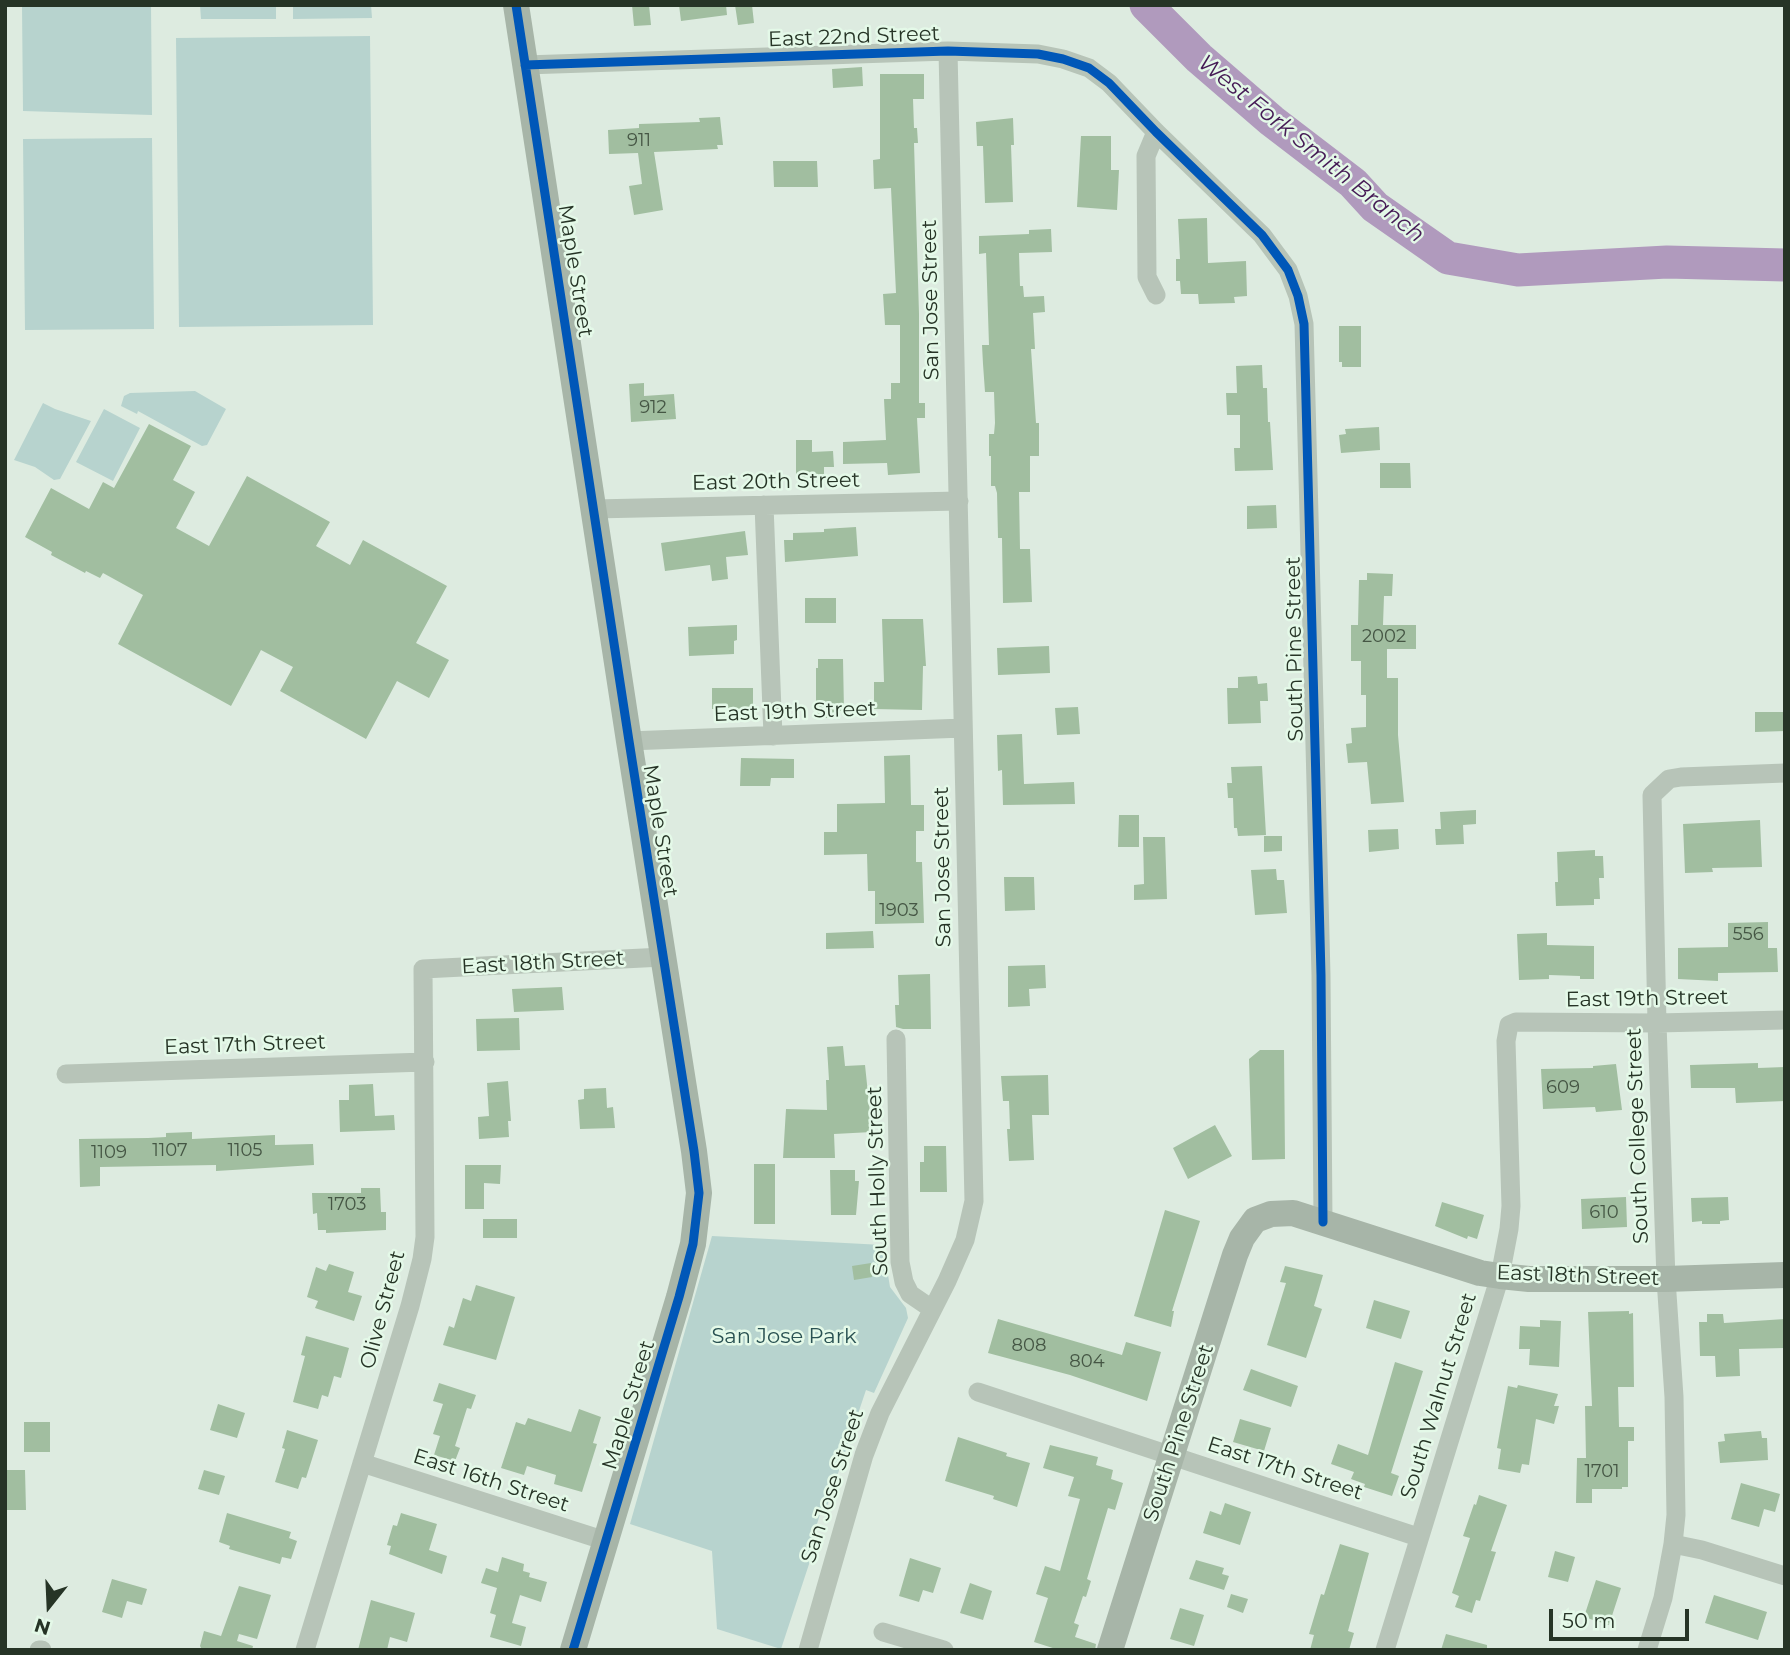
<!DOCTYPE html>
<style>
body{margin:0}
#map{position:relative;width:1790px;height:1655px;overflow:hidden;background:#ddebe0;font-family:Montserrat,sans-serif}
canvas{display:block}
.frame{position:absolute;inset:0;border:7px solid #263426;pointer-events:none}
.north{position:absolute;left:14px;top:1571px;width:70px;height:70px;-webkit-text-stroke:5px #e4f9e8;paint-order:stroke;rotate:198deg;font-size:19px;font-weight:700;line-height:28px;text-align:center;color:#263426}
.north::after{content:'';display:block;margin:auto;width:24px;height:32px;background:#263426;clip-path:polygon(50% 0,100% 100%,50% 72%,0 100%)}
.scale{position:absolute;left:1549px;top:1609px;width:140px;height:32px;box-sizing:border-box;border:4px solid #263426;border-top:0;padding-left:9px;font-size:21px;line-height:24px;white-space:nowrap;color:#263426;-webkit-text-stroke:5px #e4f9e8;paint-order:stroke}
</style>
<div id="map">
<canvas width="1790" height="1655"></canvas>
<div class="frame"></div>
<div class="north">N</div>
<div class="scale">50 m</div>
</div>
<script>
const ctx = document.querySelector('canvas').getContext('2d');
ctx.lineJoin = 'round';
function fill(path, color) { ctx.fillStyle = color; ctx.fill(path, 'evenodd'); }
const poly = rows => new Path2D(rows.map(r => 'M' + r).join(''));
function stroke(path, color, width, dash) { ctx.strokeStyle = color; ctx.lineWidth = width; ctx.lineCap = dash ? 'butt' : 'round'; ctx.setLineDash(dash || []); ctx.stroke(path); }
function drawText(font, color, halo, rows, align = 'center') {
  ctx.font = font + ' Montserrat,sans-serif'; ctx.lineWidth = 5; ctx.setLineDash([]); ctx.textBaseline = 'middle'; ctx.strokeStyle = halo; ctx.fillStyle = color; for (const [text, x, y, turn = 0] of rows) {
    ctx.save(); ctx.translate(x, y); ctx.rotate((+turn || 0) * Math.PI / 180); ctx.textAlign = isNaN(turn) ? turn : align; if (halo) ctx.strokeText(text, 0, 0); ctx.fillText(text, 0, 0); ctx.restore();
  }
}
fill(poly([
 [22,5,151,5,152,115,23,111],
 [200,5,276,5,276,19,201,19],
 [293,5,371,5,372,18,293,19],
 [370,36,373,325,179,327,176,38],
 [152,138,154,329,25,330,23,139],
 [195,391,226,409,207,445,202,446,138,411,137,414,121,406,124,396,130,393],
 [43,403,55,409,91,421,60,479,54,480,35,467,14,460],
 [104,409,140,428,113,481,76,462],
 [712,1236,883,1245,890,1287,906,1308,908,1318,874,1393,866,1390,825,1512,821,1511,810,1547,814,1549,781,1649,717,1629,712,1551,630,1524]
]), '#b7d3ce');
stroke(poly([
 [1146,5,1199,58,1272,121,1353,183,1375,207,1448,258,1518,270,1667,262,1785,265]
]), '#b09abd', 33);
fill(poly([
 [632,5,649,5,651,25,634,26],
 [679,5,726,5,727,15,681,21],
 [735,5,752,5,754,23,738,25],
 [862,67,863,86,833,88,832,69],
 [880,74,924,74,924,99,913,99,914,128,917,128,918,143,914,143,919,314,919,403,925,403,925,418,917,418,920,473,888,475,887,463,843,464,843,442,886,440,884,399,891,399,891,383,900,383,900,325,885,325,883,294,896,293,891,188,874,189,873,160,880,159],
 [720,117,723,145,717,145,718,149,654,152,663,210,634,215,629,186,642,184,638,153,609,154,608,130,639,128,639,124,700,122,699,118],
 [1013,118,1014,145,1011,145,1013,202,985,203,983,146,977,146,976,122],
 [1081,136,1111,136,1111,170,1119,170,1117,210,1077,207],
 [773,161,817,161,818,187,774,187],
 [1207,218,1208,263,1246,261,1247,296,1234,297,1235,303,1199,304,1198,294,1181,294,1180,281,1176,281,1176,259,1180,259,1178,219],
 [1051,229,1052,252,1019,253,1020,286,1023,286,1024,297,1044,296,1045,312,1033,313,1035,349,1031,349,1036,423,1039,423,1039,456,1030,456,1030,492,1019,492,1020,549,1030,549,1032,602,1003,603,1002,538,998,538,997,493,995,486,991,486,991,456,989,456,989,434,994,434,995,423,994,392,985,392,983,364,982,345,989,345,986,253,979,254,979,236,1029,234,1029,230],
 [1339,326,1361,326,1361,367,1342,367,1342,362,1339,362],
 [1262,365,1263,388,1267,388,1268,422,1270,422,1273,470,1235,471,1234,448,1240,448,1240,415,1227,415,1226,393,1237,393,1236,366],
 [644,383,644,396,674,394,676,419,631,422,629,384],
 [149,424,191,446,173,480,195,492,176,528,209,546,247,476,330,522,316,546,350,565,363,540,447,586,416,643,449,660,429,698,397,681,366,739,280,691,293,667,261,650,231,706,118,644,143,595,103,573,100,578,86,571,85,573,51,555,52,552,25,537,51,488,89,509,103,482,114,488],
 [1379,427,1380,450,1341,453,1339,435,1346,434,1345,429],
 [796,440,812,440,812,452,833,451,834,467,824,467,824,477,815,477,815,482,800,483,800,476,796,476],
 [1380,463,1410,463,1411,488,1380,488],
 [1276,505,1277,528,1247,529,1247,506],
 [856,527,858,556,785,562,784,540,793,540,793,533,824,532,824,529],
 [745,531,748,555,726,557,728,579,712,581,710,565,665,571,661,543],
 [1367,573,1393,574,1392,596,1384,596,1383,625,1416,625,1416,649,1387,649,1387,678,1398,678,1398,735,1404,802,1371,804,1367,762,1348,763,1346,744,1352,743,1351,728,1366,727,1366,695,1361,695,1361,661,1351,661,1351,625,1358,625,1359,580,1367,580],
 [805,598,836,598,836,623,805,623],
 [882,619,923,619,926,666,923,666,922,710,874,709,874,682,884,682],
 [737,625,737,640,734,641,734,654,689,656,688,627],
 [1049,646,1050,673,998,675,997,648],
 [818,659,843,659,844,711,839,711,839,718,816,718,816,668,818,668],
 [1257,676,1258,684,1267,683,1268,701,1260,701,1261,723,1228,724,1227,688,1238,688,1238,677],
 [712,688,753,688,753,709,712,709],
 [1078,707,1080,734,1057,735,1055,708],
 [1755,712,1785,712,1785,731,1755,732],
 [1022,734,1024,784,1074,782,1075,804,1003,805,1002,770,998,771,997,735],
 [910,755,911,805,924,805,924,831,916,831,916,862,922,862,924,923,875,924,875,891,868,891,867,854,824,855,824,832,837,832,837,804,885,803,884,756],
 [741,758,794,759,794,778,771,778,770,786,740,786],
 [1262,766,1266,835,1238,836,1237,828,1234,828,1233,798,1228,798,1227,783,1232,783,1231,767],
 [1476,810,1476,824,1463,825,1464,844,1436,845,1435,829,1441,829,1440,812],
 [1119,815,1139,815,1139,847,1118,847],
 [1760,820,1762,867,1712,868,1713,872,1685,873,1683,824],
 [1398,829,1399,849,1369,852,1368,830],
 [1264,836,1282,836,1282,851,1264,852],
 [1143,837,1165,837,1167,899,1134,900,1134,885,1144,884],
 [1595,850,1595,856,1603,856,1604,878,1599,878,1600,899,1594,899,1594,905,1556,906,1555,882,1558,882,1557,852],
 [1276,869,1277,880,1284,880,1287,913,1255,915,1251,870],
 [1004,877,1034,877,1035,910,1005,911],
 [1768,922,1768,948,1777,948,1778,972,1718,973,1718,981,1678,979,1678,948,1728,947,1728,923],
 [873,931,874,948,826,949,826,933],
 [1547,933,1547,945,1594,946,1594,979,1580,979,1580,976,1549,975,1549,979,1519,980,1517,934],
 [1045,965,1046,988,1029,989,1030,1006,1008,1007,1008,966],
 [930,974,931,1029,903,1029,896,1027,895,1005,899,1005,898,975],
 [562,987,564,1010,514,1012,512,989],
 [519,1018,520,1050,477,1051,476,1019],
 [843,1046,845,1066,865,1065,872,1132,834,1134,835,1158,783,1158,786,1109,827,1110,826,1080,829,1080,827,1047],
 [1260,1050,1284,1050,1285,1159,1252,1160,1249,1059],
 [1758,1063,1758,1068,1785,1067,1785,1101,1736,1103,1735,1088,1691,1088,1690,1065],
 [1616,1064,1622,1110,1596,1112,1595,1107,1543,1109,1541,1069,1593,1068,1593,1066],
 [1048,1075,1049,1115,1032,1115,1034,1160,1009,1161,1007,1129,1010,1129,1009,1101,1003,1101,1001,1076],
 [508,1081,511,1121,508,1121,509,1137,479,1139,478,1117,489,1116,487,1083],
 [373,1084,375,1116,394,1115,395,1130,340,1132,339,1100,349,1100,349,1085],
 [606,1088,607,1108,613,1107,615,1128,580,1129,578,1100,584,1099,584,1089],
 [1215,1125,1232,1156,1188,1179,1173,1148],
 [192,1132,192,1139,275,1135,275,1145,313,1144,314,1165,216,1171,216,1165,100,1167,100,1186,80,1187,79,1139,148,1138,166,1137,166,1133],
 [924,1146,946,1146,947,1192,920,1192,920,1162,924,1162],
 [754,1164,775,1164,775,1224,754,1224],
 [465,1165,501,1165,500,1184,484,1183,484,1209,465,1209],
 [830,1170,855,1170,855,1181,859,1181,856,1215,831,1215],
 [361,1188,380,1188,381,1212,386,1212,386,1230,326,1233,326,1230,318,1230,317,1213,313,1214,312,1193,361,1193],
 [1626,1197,1627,1227,1582,1229,1581,1199],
 [1728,1197,1729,1220,1720,1221,1720,1224,1702,1224,1702,1221,1692,1222,1691,1198],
 [1442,1202,1484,1215,1477,1239,1468,1236,1467,1239,1435,1226],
 [1165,1210,1200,1221,1172,1311,1174,1311,1171,1327,1134,1316],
 [483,1219,517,1219,517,1238,483,1238],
 [871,1263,872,1277,854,1280,852,1266],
 [329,1264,354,1272,348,1292,362,1296,354,1321,315,1308,318,1301,307,1297,316,1267,326,1271],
 [1285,1266,1323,1275,1314,1306,1322,1309,1306,1358,1267,1345,1286,1283,1280,1282],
 [476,1285,515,1297,496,1360,443,1345,449,1326,454,1328,463,1298,471,1301],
 [1374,1300,1410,1311,1401,1339,1366,1328],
 [1629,1311,1629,1314,1633,1313,1634,1387,1618,1387,1619,1427,1634,1427,1634,1441,1628,1441,1628,1487,1622,1487,1622,1489,1592,1489,1592,1503,1576,1503,1577,1458,1586,1458,1585,1406,1592,1406,1588,1312],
 [1707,1314,1723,1314,1724,1323,1785,1319,1785,1348,1739,1349,1740,1376,1716,1377,1715,1356,1700,1356,1699,1322,1707,1322],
 [998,1319,1122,1355,1126,1342,1161,1352,1147,1401,1070,1375,988,1353],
 [1540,1320,1561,1321,1559,1367,1529,1365,1530,1349,1519,1349,1520,1326,1540,1327],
 [306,1336,349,1348,341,1378,334,1376,328,1397,322,1395,318,1409,293,1402,305,1356,301,1355],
 [1395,1362,1423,1371,1391,1473,1399,1476,1392,1496,1364,1487,1365,1484,1351,1479,1354,1472,1331,1464,1338,1444,1368,1455],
 [1251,1369,1298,1386,1291,1407,1243,1390],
 [439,1383,476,1395,471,1409,467,1408,455,1446,460,1448,455,1461,434,1455,440,1436,433,1434,443,1404,433,1401],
 [1518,1385,1558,1394,1554,1406,1559,1406,1554,1424,1536,1419,1529,1465,1522,1464,1520,1473,1498,1469,1501,1449,1497,1448,1508,1386,1517,1388],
 [218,1404,245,1413,237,1438,210,1430],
 [579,1409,601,1417,593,1443,597,1444,582,1492,554,1484,556,1475,527,1466,524,1475,501,1468,516,1422,525,1425,528,1418,571,1432],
 [1240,1419,1271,1428,1264,1451,1233,1442],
 [24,1422,50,1422,50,1452,24,1452],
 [287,1430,318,1440,306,1478,302,1477,298,1489,275,1482,285,1449,282,1448],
 [1761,1431,1762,1438,1767,1438,1768,1460,1720,1463,1718,1442,1725,1441,1724,1434],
 [958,1437,1007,1453,1006,1456,1030,1463,1017,1507,993,1499,994,1496,945,1481],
 [1050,1445,1098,1457,1096,1465,1113,1470,1111,1479,1123,1483,1115,1510,1108,1508,1087,1579,1091,1581,1086,1597,1083,1596,1074,1623,1079,1625,1075,1637,1096,1644,1095,1650,1059,1650,1034,1642,1048,1598,1036,1594,1045,1566,1060,1571,1080,1499,1068,1496,1074,1477,1043,1468],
 [5,1470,25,1470,26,1510,5,1510],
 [204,1470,225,1476,219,1495,198,1489],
 [1741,1483,1780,1494,1775,1512,1764,1509,1759,1527,1731,1519],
 [1479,1495,1507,1505,1491,1551,1496,1552,1480,1601,1476,1600,1472,1613,1455,1607,1459,1596,1452,1593,1470,1538,1463,1536,1474,1504,1476,1505],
 [1225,1503,1251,1512,1240,1545,1203,1533,1210,1511,1221,1515],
 [227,1513,291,1532,289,1538,297,1541,291,1559,282,1557,280,1564,229,1549,230,1546,219,1542],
 [401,1513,437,1524,429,1550,447,1556,442,1574,389,1554,391,1546,387,1545,393,1525,397,1526],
 [1340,1544,1369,1553,1348,1631,1354,1633,1349,1650,1310,1650,1314,1635,1309,1634,1321,1594,1324,1595],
 [1555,1551,1575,1557,1568,1582,1548,1577],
 [502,1557,524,1564,523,1571,530,1573,529,1577,547,1582,541,1602,520,1595,512,1623,526,1627,521,1646,490,1637,496,1615,490,1613,497,1588,481,1583,486,1568,498,1572],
 [910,1558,941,1568,933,1593,923,1590,919,1602,899,1596],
 [1196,1560,1224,1568,1222,1574,1229,1576,1224,1590,1189,1579],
 [112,1579,147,1589,142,1605,127,1601,122,1618,102,1612],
 [1596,1580,1621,1588,1609,1625,1584,1617],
 [970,1583,992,1591,983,1620,960,1613],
 [239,1586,271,1595,257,1639,239,1634,237,1641,253,1646,252,1650,202,1650,200,1646,204,1631,221,1636],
 [1231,1594,1248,1599,1243,1613,1227,1607],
 [1714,1595,1767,1612,1758,1640,1705,1623],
 [371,1600,415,1613,407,1642,390,1637,387,1650,358,1650],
 [1180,1608,1204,1615,1194,1646,1170,1639],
 [1446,1634,1487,1645,1487,1650,1441,1650]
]), '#a1bea0');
stroke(poly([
 [525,65,948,51,1038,54,1063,59,1089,68,1109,83,1156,132,1262,235,1288,270,1298,296,1304,324,1321,975,1323,1222],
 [1156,295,1147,277,1146,156,1156,132],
 [764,505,773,736],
 [594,509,959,501],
 [629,741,963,728],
 [896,1039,900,1262,904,1282,910,1294,932,1309],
 [66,1074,425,1062],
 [978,1392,1418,1537],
 [362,1463,606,1541],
 [1673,1544,1702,1550,1785,1576],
 [883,1632,944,1650],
 [39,1650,42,1650],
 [305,1650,410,1306,422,1259,425,1237,423,969,663,957],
 [808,1650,864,1455,880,1413,947,1281,965,1240,974,1201,948,51],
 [1385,1650,1500,1276,1509,1229,1511,1206,1506,1041,1509,1025,1516,1022,1657,1023,1785,1020],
 [1647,1650,1663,1598,1673,1544,1676,1515,1674,1397,1666,1279,1657,1023,1652,795,1669,779,1681,777,1785,773]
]), '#b7c4b8', 19);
stroke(poly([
 [516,5,629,741,694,1151,699,1193,693,1244,679,1297,573,1650],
 [1110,1650,1235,1255,1242,1238,1255,1220,1271,1214,1293,1213,1480,1273,1500,1276,1529,1279,1666,1279,1785,1275]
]), '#a7b5a8', 26);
stroke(poly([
 [516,5,629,741,694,1151,699,1193,693,1244,679,1297,573,1650],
 [525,65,948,51,1038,54,1063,59,1089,68,1109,83,1156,132,1262,235,1288,270,1298,296,1304,324,1321,975,1323,1222]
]), '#0057b8', 9);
drawText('18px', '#455644', null, [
 ["911",639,141],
 ["912",653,408],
 ["2002",1384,637],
 ["1903",899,911],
 ["556",1748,935],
 ["609",1563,1088],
 ["1107",170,1151],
 ["1105",245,1151],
 ["1109",109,1153],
 ["1703",347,1205],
 ["610",1604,1213],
 ["808",1029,1346],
 ["804",1087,1362],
 ["1701",1602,1472]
]);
drawText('21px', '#263426', '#e4f9e8', [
 ["East 22nd Street",854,37,-2],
 ["Maple Street",575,271,81],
 ["San Jose Street",931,300,-91],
 ["East 20th Street",776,482,-1],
 ["South Pine Street",1295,649,-91],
 ["East 19th Street",795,712,-2],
 ["Maple Street",660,831,81],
 ["San Jose Street",943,867,-91],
 ["East 18th Street",543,963,-3],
 ["East 19th Street",1647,999,-1],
 ["East 17th Street",245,1045,-2],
 ["South College Street",1638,1136,-92],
 ["South Holly Street",878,1181,-92],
 ["East 18th Street",1578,1276,2],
 ["Olive Street",383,1310,-75],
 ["South Walnut Street",1439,1396,-73],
 ["Maple Street",629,1405,-73],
 ["South Pine Street",1179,1433,-72],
 ["East 17th Street",1285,1469,18],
 ["East 16th Street",491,1481,18],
 ["San Jose Street",833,1486,-72]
]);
drawText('21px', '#295152', '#e4f9e8', [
 ["San Jose Park",784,1337]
]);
drawText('italic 23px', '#451b55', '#e4f9e8', [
 ["West Fork Smith Branch",1311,149,39]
]);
</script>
